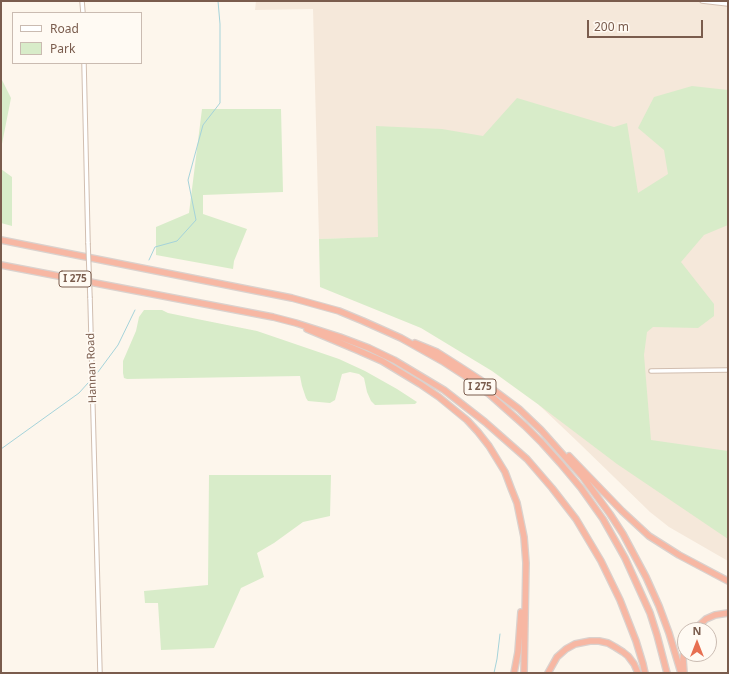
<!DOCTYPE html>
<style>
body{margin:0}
#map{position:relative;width:729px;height:674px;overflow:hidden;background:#fdf6ec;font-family:"Noto Sans",sans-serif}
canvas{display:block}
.frame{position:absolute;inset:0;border:2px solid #7a5c4d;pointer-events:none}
.legend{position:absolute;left:12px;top:12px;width:130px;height:52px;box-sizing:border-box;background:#fffaf3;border:1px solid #cabbb1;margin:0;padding:5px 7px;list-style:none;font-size:12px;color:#7a5c4d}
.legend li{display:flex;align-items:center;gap:8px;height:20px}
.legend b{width:20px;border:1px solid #cabbb1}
.north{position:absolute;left:677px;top:622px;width:40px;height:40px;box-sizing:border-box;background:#fffaf3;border:1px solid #cabbb1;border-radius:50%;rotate:0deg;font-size:11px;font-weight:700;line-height:16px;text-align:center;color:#7a5c4d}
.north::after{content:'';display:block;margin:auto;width:14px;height:18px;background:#e76f51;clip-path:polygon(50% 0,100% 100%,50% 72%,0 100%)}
.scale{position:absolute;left:587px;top:20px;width:116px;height:18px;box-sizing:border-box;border:2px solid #7a5c4d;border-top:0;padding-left:5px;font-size:12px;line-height:14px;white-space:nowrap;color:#7a5c4d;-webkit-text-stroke:3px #fffaf3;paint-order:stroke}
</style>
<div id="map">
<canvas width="729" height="674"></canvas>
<div class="frame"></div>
<ul class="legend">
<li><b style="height:5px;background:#fff"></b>Road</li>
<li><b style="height:11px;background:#d8ecc9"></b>Park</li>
</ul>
<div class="north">N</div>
<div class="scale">200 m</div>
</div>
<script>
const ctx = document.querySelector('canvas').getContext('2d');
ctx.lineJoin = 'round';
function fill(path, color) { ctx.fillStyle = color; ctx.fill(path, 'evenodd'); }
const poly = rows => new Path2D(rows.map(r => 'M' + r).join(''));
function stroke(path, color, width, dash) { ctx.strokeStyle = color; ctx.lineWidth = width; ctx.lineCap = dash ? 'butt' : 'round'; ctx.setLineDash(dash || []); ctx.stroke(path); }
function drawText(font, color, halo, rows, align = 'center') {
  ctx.font = font + ' "Noto Sans",sans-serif'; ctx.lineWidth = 3.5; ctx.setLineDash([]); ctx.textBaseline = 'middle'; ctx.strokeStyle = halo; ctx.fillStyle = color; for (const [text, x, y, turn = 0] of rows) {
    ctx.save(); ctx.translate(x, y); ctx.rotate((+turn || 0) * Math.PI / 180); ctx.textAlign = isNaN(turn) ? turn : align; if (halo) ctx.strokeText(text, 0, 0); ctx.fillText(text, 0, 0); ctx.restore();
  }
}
fill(poly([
 [256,1,728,1,728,561,669,527,650,512,579,443,539,405,535,234,319,239,313,9,255,10]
]), '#f5e8da');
fill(poly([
 [1,78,11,98,1,149],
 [692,86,728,90,728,225,704,235,681,262,714,304,714,316,698,328,653,327,647,332,644,355,651,440,728,451,728,539,617,464,539,405,492,371,421,328,320,287,319,239,378,237,376,126,442,129,483,136,517,98,614,127,627,123,638,193,668,174,664,150,638,128,654,97],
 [202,109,281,109,283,192,203,195,203,214,247,229,234,261,233,269,156,255,156,227,189,213],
 [1,169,12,177,12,226,1,223],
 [144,310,162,310,168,313,202,320,257,331,339,359,365,371,397,389,417,402,415,404,375,405,371,401,367,392,364,378,359,374,350,372,342,374,335,400,330,403,308,401,306,398,302,386,300,376,127,379,124,378,123,373,123,361,136,331,139,317],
 [209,475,331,475,330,516,303,522,274,543,257,553,264,577,241,588,214,648,161,650,158,603,145,603,144,591,208,585]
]), '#d8ecc9');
stroke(poly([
 [149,260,155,247,177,241,196,220,188,180,203,125,220,103,220,24,218,1],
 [98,372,118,345,135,310],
 [1,449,79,393,88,383],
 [494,673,497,659,500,634]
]), '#a5d3da', 1);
const minor = poly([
 [82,1,83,13],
 [702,1,728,4],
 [84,63,88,243],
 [90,298,100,673],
 [651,371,728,370]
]);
const highway = poly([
 [1,240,292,298,339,311,363,321,401,338,442,361,465,376,489,394,525,426,542,443,560,463,581,488,603,519,625,558,650,613,657,635,667,673],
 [1,265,273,317,296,323,340,337,369,348,394,360,444,390,485,422,527,459,552,488,576,519,601,561,620,600,636,641,643,664,645,673],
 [307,329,357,350,382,361,420,384,439,397,467,420,478,432,489,446,505,472,511,488,517,503,524,537,526,563,524,673],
 [415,343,437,352,459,366,479,379,519,409,541,430,582,476,610,514,623,534,646,577,659,606,669,633,681,673],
 [569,456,622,511,649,536,679,555,728,581],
 [694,630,706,619,715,615,728,613],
 [514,673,518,652,521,612],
 [548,673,557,657,566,649,575,644,590,641,599,641,608,643,615,647,623,652,628,656,634,664,638,673],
 [684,673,683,659,685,647]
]);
stroke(minor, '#d1beb0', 5.5);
stroke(highway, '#dad1cd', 8);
stroke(minor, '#fff', 3.5);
stroke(highway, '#f7b7a3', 5.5);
const minorBridge = poly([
 [88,243,90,298]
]);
stroke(minorBridge, '#d1beb0', 5.5, []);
stroke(minorBridge, '#fff', 3.5);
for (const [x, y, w] of [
 [75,279,32],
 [480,387,32]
]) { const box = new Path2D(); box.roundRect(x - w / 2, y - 8, w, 16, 3); ctx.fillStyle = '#fffaf3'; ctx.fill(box); stroke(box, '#7a5c4d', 1); }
drawText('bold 10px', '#7a5c4d', null, [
 ["I 275",75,279],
 ["I 275",480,387]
]);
drawText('11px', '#7a5c4d', '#fffaf3', [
 ["Hannan Road",92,368,-92]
]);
</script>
